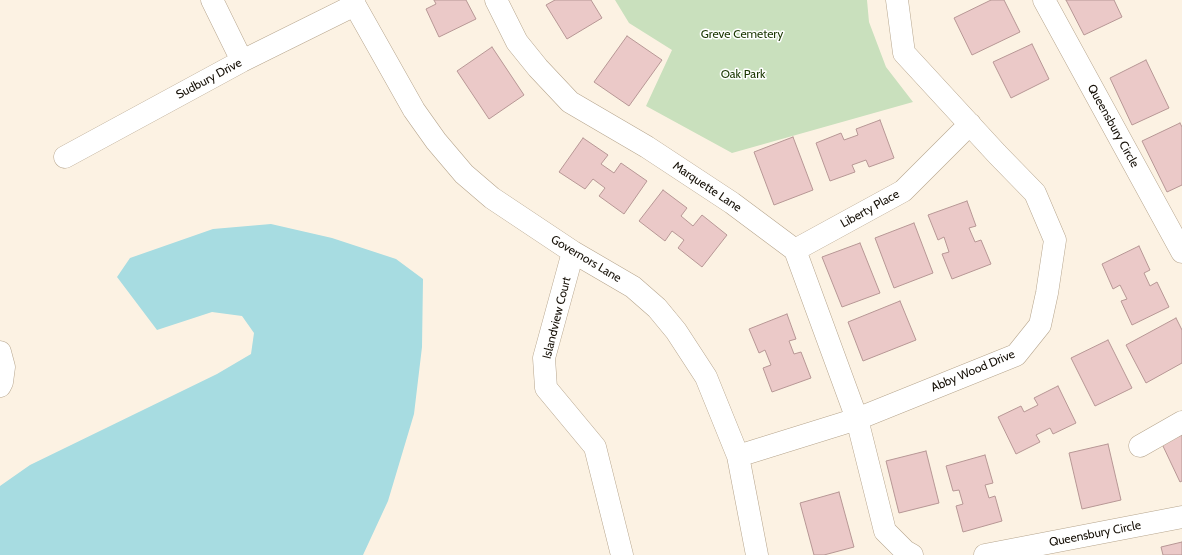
<!DOCTYPE html>
<style>
body{margin:0}
canvas{display:block;background:#fcf2e3}
</style>
<canvas width="1182" height="555"></canvas>
<script>
const ctx = document.querySelector('canvas').getContext('2d');
ctx.lineJoin = 'round';
function fill(path, color) { ctx.fillStyle = color; ctx.fill(path, 'evenodd'); }
const poly = rows => new Path2D(rows.map(r => 'M' + r).join(''));
function stroke(path, color, width, dash) { ctx.strokeStyle = color; ctx.lineWidth = width; ctx.lineCap = dash ? 'butt' : 'round'; ctx.setLineDash(dash || []); ctx.stroke(path); }
function drawText(font, color, halo, rows, align = 'center') {
  ctx.font = font + ' Cabin,sans-serif'; ctx.lineWidth = 3; ctx.setLineDash([]); ctx.textBaseline = 'middle'; ctx.strokeStyle = halo; ctx.fillStyle = color; for (const [text, x, y, turn = 0] of rows) {
    ctx.save(); ctx.translate(x, y); ctx.rotate((+turn || 0) * Math.PI / 180); ctx.textAlign = isNaN(turn) ? turn : align; if (halo) ctx.strokeText(text, 0, 0); ctx.fillText(text, 0, 0); ctx.restore();
  }
}
fill(poly([
 [615,0,867,0,869,22,886,67,913,102,732,153,646,106,672,50,629,23]
]), '#c9e0bd');
fill(poly([
 [271,224,332,238,396,259,423,279,422,347,414,414,388,501,363,555,0,555,0,486,30,465,217,374,251,354,254,333,242,316,212,312,157,330,117,277,130,258,213,229]
]), '#a7dce1');
const building = poly([
 [434,0,466,0,476,19,439,37,426,9,436,4,434,0],
 [555,0,591,0,602,18,567,39,546,5,555,0],
 [991,0,1004,0,1020,32,972,55,954,18,991,0],
 [1066,0,1114,0,1122,17,1084,35,1066,0],
 [627,36,662,60,629,106,594,82,627,36],
 [1032,44,1049,79,1011,98,993,62,1032,44],
 [492,47,524,95,489,119,457,71,492,47],
 [1146,60,1169,108,1132,125,1110,78,1146,60],
 [880,120,894,158,869,167,866,160,852,165,855,172,830,181,816,143,841,133,844,140,858,135,856,129,880,120],
 [1180,123,1182,127,1182,185,1167,192,1142,141,1180,123],
 [793,137,813,190,774,205,754,152,793,137],
 [583,138,608,155,601,164,614,173,621,163,647,181,624,214,599,196,605,188,593,179,585,189,559,172,583,138],
 [663,190,687,208,681,216,693,226,702,215,727,235,702,267,678,248,684,240,672,231,665,241,639,221,663,190],
 [967,201,976,226,969,228,975,242,981,240,991,264,952,279,942,254,949,252,944,237,938,240,928,215,967,201],
 [914,223,933,273,894,288,875,238,914,223],
 [860,243,880,293,842,307,822,257,860,243],
 [1139,246,1150,270,1144,273,1150,286,1157,282,1169,307,1132,325,1121,301,1127,299,1120,285,1113,289,1102,264,1139,246],
 [900,301,916,340,863,361,848,322,900,301],
 [787,314,796,339,789,341,794,354,801,352,811,378,772,392,763,368,771,365,765,350,759,353,749,329,787,314],
 [1176,318,1182,330,1182,363,1146,383,1126,345,1176,318],
 [1108,340,1132,388,1095,406,1071,358,1108,340],
 [1058,386,1076,423,1053,434,1050,428,1036,435,1040,442,1016,454,998,417,1021,406,1024,412,1038,405,1034,398,1058,386],
 [1182,435,1182,481,1180,482,1162,444,1182,435],
 [1108,444,1121,500,1082,509,1069,453,1108,444],
 [926,451,939,503,899,513,886,461,926,451],
 [985,455,993,483,985,485,989,498,995,496,1002,521,963,532,956,506,963,504,959,490,953,491,946,466,985,455],
 [839,492,854,547,824,555,814,555,800,503,839,492],
 [1182,542,1182,555,1163,555,1161,547,1182,542]
]);
fill(building, '#ebc9c8');
stroke(building, '#b79795', 1);
const minor = poly([
 [212,0,242,61],
 [352,0,414,110,436,141,464,174,492,198,573,252,633,287,657,308,676,331,706,377,738,456,757,555],
 [496,0,517,42,538,68,570,102,647,147,732,203,795,250,857,419,885,531,905,551,912,555],
 [1044,0,1182,252],
 [65,157,242,61,355,5],
 [795,250,903,191,970,124],
 [573,252,544,358,546,388,595,447,622,555],
 [0,352,4,367,2,382,0,386],
 [1140,446,1182,422],
 [738,456,857,419,1016,355,1040,325,1047,293,1055,240,1035,193,997,154,904,53,897,0],
 [985,555,1182,517]
]);
stroke(minor, '#b6a58d', 23);
stroke(minor, '#fff', 22);
drawText('12px', '#1a3702', '#fff', [
 ["Greve Cemetery",742,34],
 ["Oak Park",743,74]
]);
drawText('12px', '#161007', '#fff', [
 ["Sudbury Drive",209,79,-28],
 ["Queensbury Circle",1113,126,61],
 ["Marquette Lane",707,187,34],
 ["Liberty Place",870,209,-29],
 ["Governors Lane",586,259,31],
 ["Islandview Court",557,318,-76],
 ["Abby Wood Drive",973,371,-23],
 ["Queensbury Circle",1095,534,-11]
]);
</script>
